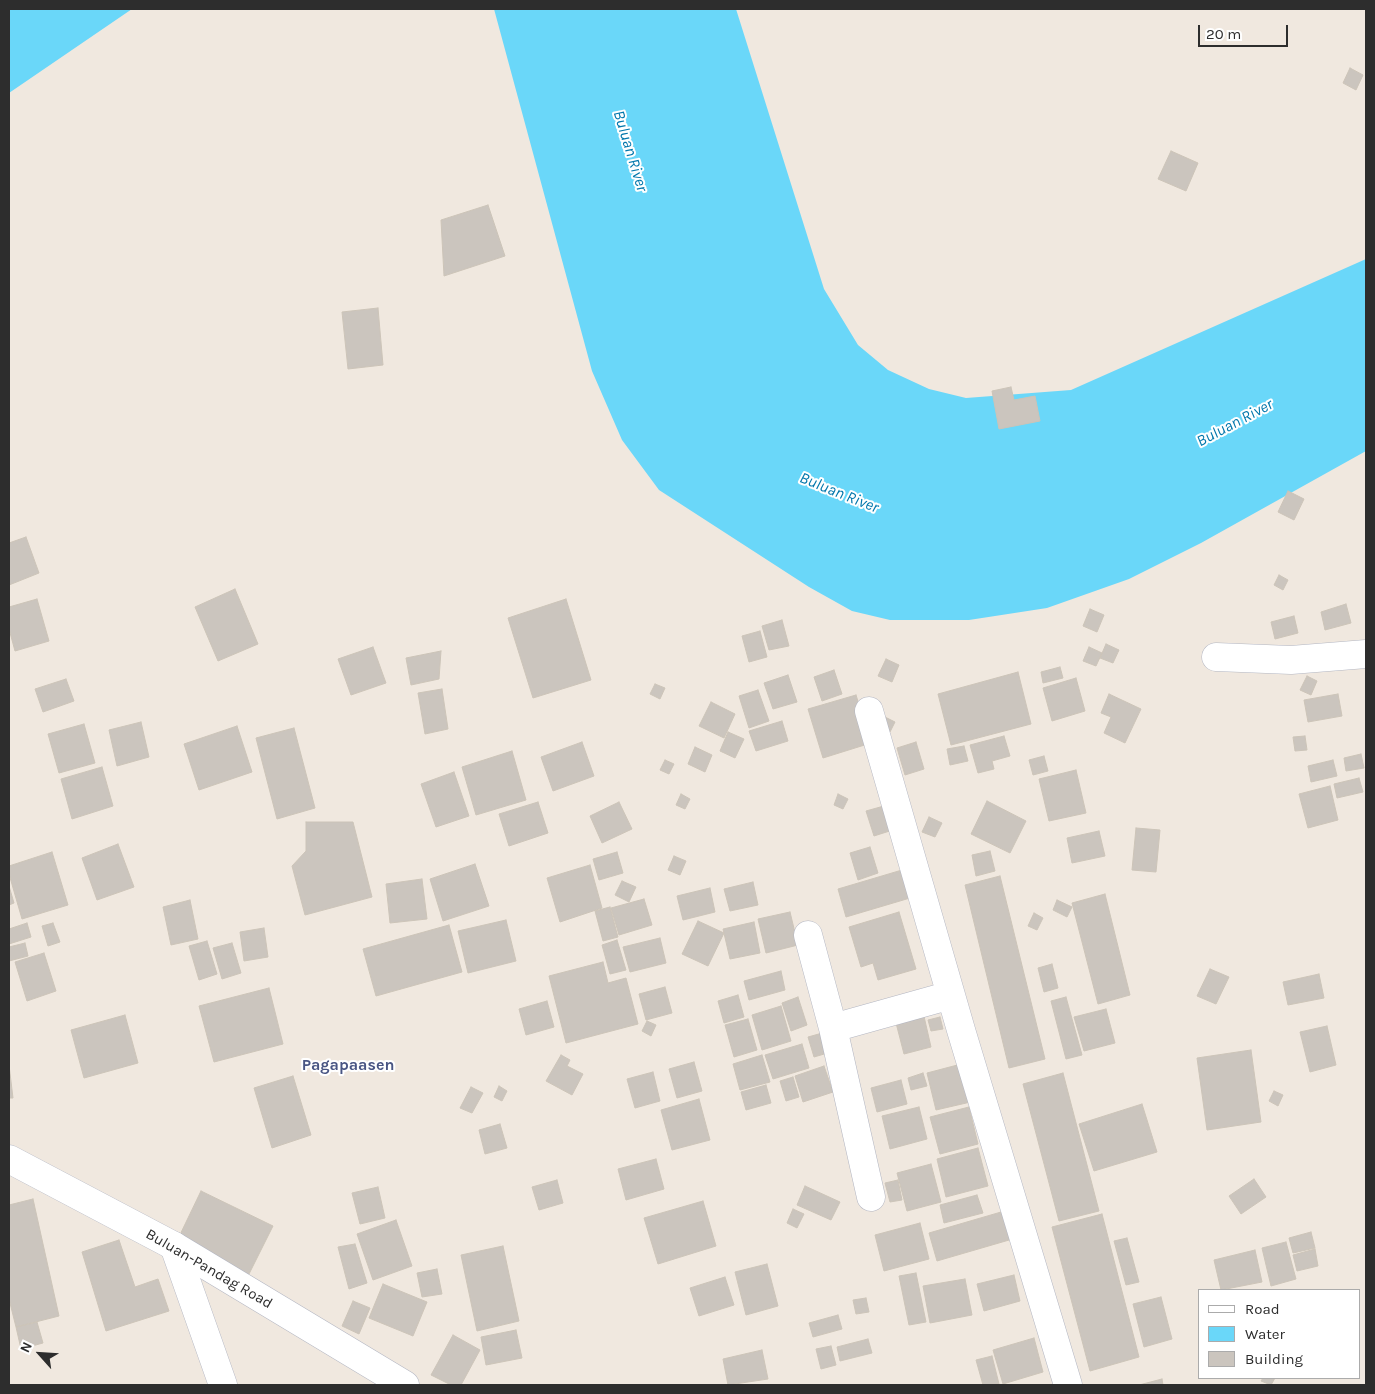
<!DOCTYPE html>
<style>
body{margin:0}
#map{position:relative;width:1375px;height:1394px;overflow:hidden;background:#f0e8df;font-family:Karla,sans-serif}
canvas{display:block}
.frame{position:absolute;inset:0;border:10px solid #2d2d2d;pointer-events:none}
.legend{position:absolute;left:1198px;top:1289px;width:162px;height:90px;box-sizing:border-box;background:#fff;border:1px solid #ababab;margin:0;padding:6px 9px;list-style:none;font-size:15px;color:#2d2d2d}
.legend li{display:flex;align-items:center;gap:10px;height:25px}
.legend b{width:25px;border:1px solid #ababab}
.north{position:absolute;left:15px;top:1329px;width:50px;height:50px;-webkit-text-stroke:4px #fff;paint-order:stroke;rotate:296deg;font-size:14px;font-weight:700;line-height:20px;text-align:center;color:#2d2d2d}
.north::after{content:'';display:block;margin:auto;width:18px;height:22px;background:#2d2d2d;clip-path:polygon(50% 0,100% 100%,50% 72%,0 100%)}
.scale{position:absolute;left:1198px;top:25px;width:90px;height:22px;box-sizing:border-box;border:2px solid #2d2d2d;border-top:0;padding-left:6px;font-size:15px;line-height:18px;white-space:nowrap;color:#2d2d2d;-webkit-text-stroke:4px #fff;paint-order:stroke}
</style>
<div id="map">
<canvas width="1375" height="1394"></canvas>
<div class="frame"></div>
<ul class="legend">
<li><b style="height:6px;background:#fff"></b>Road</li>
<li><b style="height:14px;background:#6ad7f9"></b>Water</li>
<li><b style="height:14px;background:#cbc5be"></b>Building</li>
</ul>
<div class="north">N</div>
<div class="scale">20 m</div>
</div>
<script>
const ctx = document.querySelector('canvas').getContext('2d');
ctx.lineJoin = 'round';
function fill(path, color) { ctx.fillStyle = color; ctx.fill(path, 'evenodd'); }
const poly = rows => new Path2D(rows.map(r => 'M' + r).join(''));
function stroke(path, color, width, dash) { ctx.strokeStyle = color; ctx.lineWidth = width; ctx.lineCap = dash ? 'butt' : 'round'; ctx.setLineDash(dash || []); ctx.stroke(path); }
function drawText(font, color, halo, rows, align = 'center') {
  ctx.font = font + ' Karla,sans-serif'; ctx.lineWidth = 4; ctx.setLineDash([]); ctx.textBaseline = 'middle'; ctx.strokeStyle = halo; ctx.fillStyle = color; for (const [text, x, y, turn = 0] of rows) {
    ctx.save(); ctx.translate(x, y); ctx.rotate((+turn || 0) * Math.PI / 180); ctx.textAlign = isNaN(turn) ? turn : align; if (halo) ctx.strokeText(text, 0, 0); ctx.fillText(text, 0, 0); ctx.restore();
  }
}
fill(poly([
 [9,9,132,9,9,93],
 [494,9,736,9,824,289,858,345,888,370,929,389,966,398,1071,390,1366,259,1366,451,1201,543,1129,579,1047,608,969,620,890,620,852,611,809,587,659,490,622,440,592,371]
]), '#6ad7f9');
const building = poly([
 [1350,68,1363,75,1356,90,1343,83,1350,68],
 [1171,151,1198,163,1186,191,1158,179,1171,151],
 [488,205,505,256,444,276,441,220,488,205],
 [378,308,383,365,348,369,342,312,378,308],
 [1011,387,1014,400,1035,396,1040,421,999,429,992,391,1011,387],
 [1288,491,1304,499,1294,520,1278,512,1288,491],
 [26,537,39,573,9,585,9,543,26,537],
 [1279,575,1288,580,1283,590,1274,585,1279,575],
 [235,589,258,644,218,661,195,607,235,589],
 [37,599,49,641,15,651,9,629,9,607,37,599],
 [566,599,591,680,533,698,508,618,566,599],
 [1346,604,1351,623,1325,630,1321,612,1346,604],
 [1090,609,1104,615,1097,632,1083,626,1090,609],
 [1294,616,1298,633,1275,639,1271,622,1294,616],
 [782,620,789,646,769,650,762,626,782,620],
 [760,631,767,657,749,662,742,636,760,631],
 [1106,644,1119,650,1113,663,1100,658,1106,644],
 [373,647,386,683,351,695,338,659,373,647],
 [1089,647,1102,653,1096,666,1083,661,1089,647],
 [441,651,439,679,411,685,406,658,441,651],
 [886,659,899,665,892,682,878,676,886,659],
 [1060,667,1063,678,1043,683,1041,672,1060,667],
 [834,670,842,694,822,701,814,677,834,670],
 [1018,672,1031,724,951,745,938,694,1018,672],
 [788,675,797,702,773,709,764,683,788,675],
 [1307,676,1317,681,1311,695,1300,690,1307,676],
 [1076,678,1085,711,1052,721,1043,688,1076,678],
 [66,679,74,701,43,712,35,689,66,679],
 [655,684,665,688,660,699,650,694,655,684],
 [442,689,448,729,425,734,418,693,442,689],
 [758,690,769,721,749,728,739,696,758,690],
 [1109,694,1141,709,1125,743,1104,733,1111,717,1101,713,1109,694],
 [1338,694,1342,716,1308,722,1304,700,1338,694],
 [856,695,871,743,823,758,808,709,856,695],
 [711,702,735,714,724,738,699,726,711,702],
 [885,717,895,722,890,732,881,728,885,717],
 [782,721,788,741,756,751,749,731,782,721],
 [141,722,149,757,117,766,109,730,141,722],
 [84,724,95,763,59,773,48,734,84,724],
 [237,726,252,772,199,790,184,744,237,726],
 [294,728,315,808,277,819,256,738,294,728],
 [728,732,744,739,735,758,720,751,728,732],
 [1004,736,1010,756,992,761,994,769,978,773,970,745,1004,736],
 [1305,736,1307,750,1295,751,1293,737,1305,736],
 [582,742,594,776,553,791,541,757,582,742],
 [916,742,924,769,905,775,897,748,916,742],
 [964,746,968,761,950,765,947,749,964,746],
 [695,747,712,755,705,772,688,764,695,747],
 [512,751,526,800,476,815,462,767,512,751],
 [1361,754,1364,768,1346,771,1344,758,1361,754],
 [1044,756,1048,771,1033,775,1029,760,1044,756],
 [665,760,674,764,669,774,660,770,665,760],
 [1333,760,1337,776,1311,782,1308,766,1333,760],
 [102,767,113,806,72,819,61,779,102,767],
 [1076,770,1086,813,1049,821,1039,779,1076,770],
 [454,772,469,816,436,827,421,784,454,772],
 [1359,778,1363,792,1337,798,1334,784,1359,778],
 [1330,786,1338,820,1308,828,1299,794,1330,786],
 [681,794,690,799,685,809,676,805,681,794],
 [838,794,848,799,843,809,834,805,838,794],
 [987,801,1026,821,1010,853,971,834,987,801],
 [538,802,548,833,509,846,499,814,538,802],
 [619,802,632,829,602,843,590,816,619,802],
 [891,804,899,828,874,836,866,811,891,804],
 [929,817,942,823,935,837,922,832,929,817],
 [306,822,353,822,372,897,305,915,292,866,306,851,306,822],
 [1136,828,1160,830,1156,872,1132,870,1136,828],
 [1099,831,1105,856,1072,863,1067,838,1099,831],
 [118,844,134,887,97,900,82,858,118,844],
 [870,847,878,873,858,880,850,853,870,847],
 [990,851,995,871,976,876,972,855,990,851],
 [52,852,68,905,22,919,9,874,9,866,52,852],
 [617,852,623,873,599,880,593,859,617,852],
 [674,856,686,861,680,875,668,870,674,856],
 [475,864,489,906,443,921,430,879,475,864],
 [590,865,602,908,560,922,547,878,590,865],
 [902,870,910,898,846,917,838,889,902,870],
 [1000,876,1045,1059,1009,1068,965,885,1000,876],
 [422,879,427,919,390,923,386,884,422,879],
 [622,881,636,887,629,902,615,895,622,881],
 [753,882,758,905,730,911,724,889,753,882],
 [9,886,14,903,9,905,9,886],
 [710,888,715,912,683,920,677,896,710,888],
 [1105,894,1130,995,1098,1004,1072,903,1105,894],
 [644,899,652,925,619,935,611,908,644,899],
 [190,900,198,939,171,945,163,907,190,900],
 [1057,900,1072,907,1067,917,1053,910,1057,900],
 [610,907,618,937,603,941,595,911,610,907],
 [790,912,798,945,766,953,758,919,790,912],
 [899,912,916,969,878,980,873,963,861,967,849,927,899,912],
 [1034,913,1043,918,1037,930,1028,926,1034,913],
 [506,920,516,961,468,973,458,931,506,920],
 [698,921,724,933,708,966,682,954,698,921],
 [754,922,760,953,730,959,723,929,754,922],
 [27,923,31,937,9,944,9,929,27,923],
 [53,923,60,942,48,946,42,926,53,923],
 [449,925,462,972,376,996,363,949,449,925],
 [264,928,268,957,244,961,240,932,264,928],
 [660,938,666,963,630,972,623,947,660,938],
 [617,940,626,970,610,974,602,945,617,940],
 [207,941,217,974,199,980,189,946,207,941],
 [25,943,28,956,9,961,9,947,25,943],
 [232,943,241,973,222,979,213,948,232,943],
 [44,953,56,991,27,1001,15,962,44,953],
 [603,962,608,983,626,978,638,1024,566,1043,549,976,603,962],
 [1052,964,1058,988,1044,992,1038,968,1052,964],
 [1210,969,1229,977,1216,1004,1197,996,1210,969],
 [781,971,785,990,749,1000,744,981,781,971],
 [1319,974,1324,998,1288,1005,1283,982,1319,974],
 [665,987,672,1013,646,1020,639,994,665,987],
 [269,988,283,1044,214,1062,199,1006,269,988],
 [738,995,744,1017,724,1023,718,1001,738,995],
 [798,997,807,1025,791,1031,782,1003,798,997],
 [1066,997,1082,1055,1066,1059,1051,1001,1066,997],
 [547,1001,554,1027,526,1035,519,1009,547,1001],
 [781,1006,791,1041,762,1050,752,1015,781,1006],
 [1106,1009,1115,1043,1084,1051,1074,1017,1106,1009],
 [923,1012,931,1047,904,1054,895,1019,923,1012],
 [125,1015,138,1063,84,1078,71,1030,125,1015],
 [940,1017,943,1029,931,1031,928,1020,940,1017],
 [748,1019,757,1050,734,1057,725,1025,748,1019],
 [647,1021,656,1025,651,1036,642,1031,647,1021],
 [1327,1026,1336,1065,1310,1072,1300,1032,1327,1026],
 [826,1032,831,1052,814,1057,808,1037,826,1032],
 [802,1044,809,1068,773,1079,765,1055,802,1044],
 [1251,1050,1261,1122,1207,1130,1197,1058,1251,1050],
 [561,1055,570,1060,567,1066,583,1074,572,1095,546,1081,561,1055],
 [762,1055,770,1082,740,1090,733,1064,762,1055],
 [694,1062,702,1091,677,1098,669,1069,694,1062],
 [965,1063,975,1101,936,1110,927,1073,965,1063],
 [9,1065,13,1098,9,1098,9,1065],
 [824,1066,833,1092,803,1102,795,1076,824,1066],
 [653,1072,660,1101,635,1108,627,1079,653,1072],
 [923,1073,927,1086,911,1090,908,1078,923,1073],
 [1063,1073,1099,1211,1059,1221,1023,1084,1063,1073],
 [293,1076,311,1135,272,1148,254,1088,293,1076],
 [793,1077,799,1097,786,1101,780,1081,793,1077],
 [901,1080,907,1104,877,1112,871,1088,901,1080],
 [766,1085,771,1103,746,1110,741,1092,766,1085],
 [499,1086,507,1091,502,1101,494,1097,499,1086],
 [471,1087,483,1093,472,1113,460,1108,471,1087],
 [1274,1091,1283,1095,1278,1106,1269,1101,1274,1091],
 [699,1099,710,1140,672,1150,661,1110,699,1099],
 [1142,1104,1157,1152,1094,1171,1079,1124,1142,1104],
 [919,1107,927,1139,890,1149,882,1116,919,1107],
 [969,1107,978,1144,940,1154,930,1117,969,1107],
 [500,1124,507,1148,485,1154,479,1130,500,1124],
 [978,1148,988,1186,946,1197,937,1159,978,1148],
 [656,1159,664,1189,626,1200,618,1169,656,1159],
 [931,1164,941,1202,907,1211,897,1173,931,1164],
 [1254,1179,1266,1197,1241,1214,1229,1196,1254,1179],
 [557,1180,563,1203,539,1210,532,1187,557,1180],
 [898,1180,902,1200,890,1202,885,1183,898,1180],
 [805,1186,840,1202,831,1220,797,1205,805,1186],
 [378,1187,385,1218,360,1224,352,1193,378,1187],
 [201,1191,273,1226,247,1278,176,1243,201,1191],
 [977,1195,983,1213,944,1223,940,1205,977,1195],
 [33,1199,59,1316,16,1327,9,1299,9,1205,33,1199],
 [703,1201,716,1246,658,1264,644,1218,703,1201],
 [793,1209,804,1214,797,1228,787,1223,793,1209],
 [1008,1210,1016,1238,937,1261,929,1233,1008,1210],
 [1102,1214,1139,1357,1090,1371,1052,1227,1102,1214],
 [396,1220,412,1266,373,1280,357,1234,396,1220],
 [920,1223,929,1259,884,1271,875,1235,920,1223],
 [1311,1232,1315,1248,1293,1253,1289,1238,1311,1232],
 [1127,1238,1139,1282,1126,1285,1114,1241,1127,1238],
 [119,1240,135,1287,158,1279,169,1311,106,1331,82,1252,119,1240],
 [1286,1242,1296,1279,1271,1286,1262,1248,1286,1242],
 [355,1244,367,1283,349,1289,338,1247,355,1244],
 [503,1246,519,1321,477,1331,461,1255,503,1246],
 [1315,1249,1318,1266,1297,1271,1293,1255,1315,1249],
 [1255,1250,1262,1282,1221,1290,1214,1260,1255,1250],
 [767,1264,778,1306,746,1315,735,1272,767,1264],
 [437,1269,442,1294,422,1297,417,1273,437,1269],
 [916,1273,926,1322,909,1325,899,1276,916,1273],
 [1014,1275,1020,1301,984,1311,977,1284,1014,1275],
 [725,1277,734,1305,699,1316,690,1288,725,1277],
 [965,1279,972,1315,930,1323,923,1286,965,1279],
 [383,1284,427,1302,413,1336,369,1318,383,1284],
 [1161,1297,1172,1339,1144,1347,1133,1304,1161,1297],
 [866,1298,869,1312,856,1314,853,1300,866,1298],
 [353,1301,370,1308,359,1334,342,1326,353,1301],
 [838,1315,842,1329,813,1337,809,1323,838,1315],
 [37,1322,43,1343,21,1349,16,1327,37,1322],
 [516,1330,522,1358,486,1365,481,1337,516,1330],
 [453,1335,480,1350,461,1385,451,1385,431,1375,453,1335],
 [1034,1338,1043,1372,1003,1384,993,1350,1034,1338],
 [868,1339,872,1353,840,1361,837,1347,868,1339],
 [831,1346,836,1365,821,1369,816,1349,831,1346],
 [762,1350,768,1379,728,1385,723,1359,762,1350],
 [992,1356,999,1384,983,1385,976,1360,992,1356],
 [1263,1378,1275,1378,1271,1385,1261,1381,1263,1378],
 [1162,1379,1163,1385,1139,1385,1162,1379]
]);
fill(building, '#cbc5be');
stroke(building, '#ccc4b8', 1);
const street = poly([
 [1216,657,1291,660,1366,654],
 [869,711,961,1030,1068,1385],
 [808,935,833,1028,871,1197],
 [833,1028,951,995],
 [174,1246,223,1385]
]);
const secondary = poly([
 [9,1159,174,1246,405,1385]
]);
stroke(street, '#b3b6c2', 29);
stroke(secondary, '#b3b6c2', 29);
stroke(street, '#fff', 28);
stroke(secondary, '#fff', 28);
drawText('15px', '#2d2d2d', '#fff', [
 ["Buluan-Pandag Road",209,1269,30]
]);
drawText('italic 16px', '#0277ac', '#fff', [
 ["Buluan River",630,151,73],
 ["Buluan River",1235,423,-28],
 ["Buluan River",839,493,22]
]);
drawText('bold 16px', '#495583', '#fff', [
 ["Pagapaasen",348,1065]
]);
</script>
